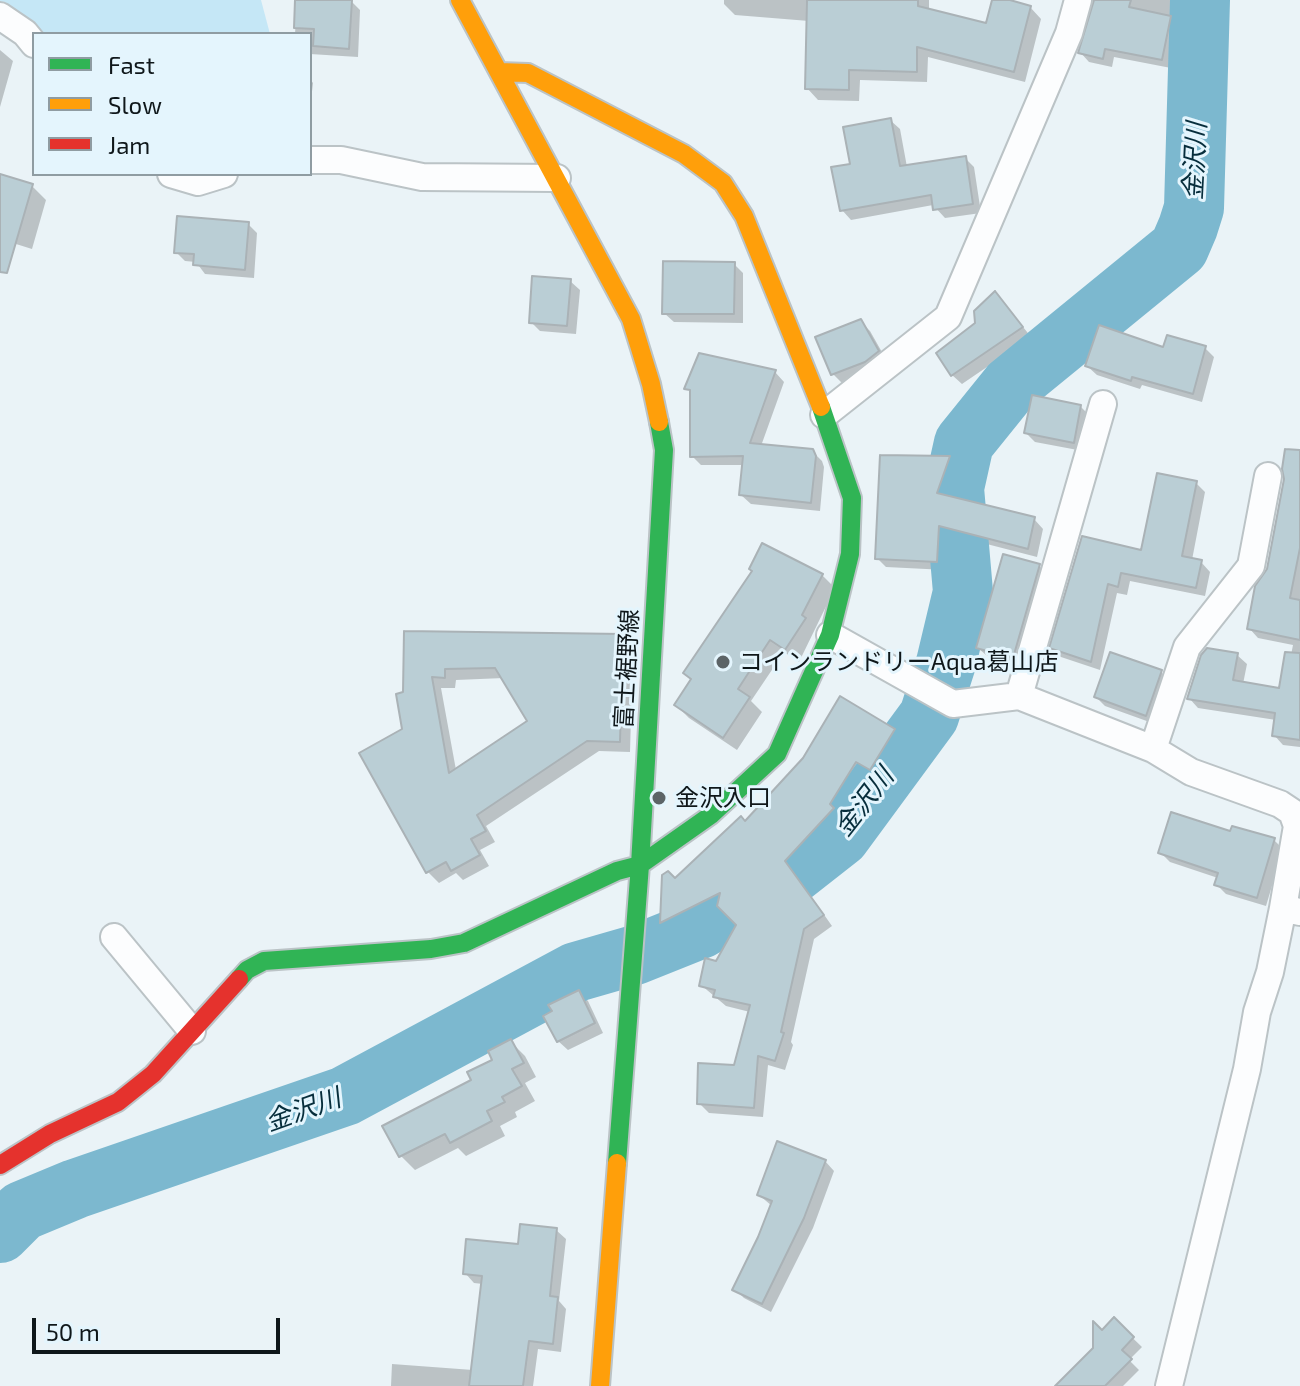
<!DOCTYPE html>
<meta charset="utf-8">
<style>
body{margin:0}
#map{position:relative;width:1300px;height:1386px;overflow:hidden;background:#eaf3f7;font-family:"Exo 2",sans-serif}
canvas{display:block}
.legend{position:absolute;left:32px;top:32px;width:280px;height:144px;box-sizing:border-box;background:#e4f5fd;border:2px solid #8f9ca2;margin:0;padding:10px 14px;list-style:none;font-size:24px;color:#0f171a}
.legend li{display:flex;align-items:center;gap:16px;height:40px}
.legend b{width:40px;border:2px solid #8f9ca2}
.scale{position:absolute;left:32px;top:1318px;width:248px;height:36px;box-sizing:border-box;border:4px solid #0f171a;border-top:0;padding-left:10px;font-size:24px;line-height:28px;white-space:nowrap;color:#0f171a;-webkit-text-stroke:6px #e4f5fd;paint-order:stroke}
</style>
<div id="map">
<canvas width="1300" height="1386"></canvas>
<ul class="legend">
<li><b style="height:10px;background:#30b455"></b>Fast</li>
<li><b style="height:10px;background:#ff9f0a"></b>Slow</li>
<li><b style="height:10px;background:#e5322d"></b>Jam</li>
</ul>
<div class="scale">50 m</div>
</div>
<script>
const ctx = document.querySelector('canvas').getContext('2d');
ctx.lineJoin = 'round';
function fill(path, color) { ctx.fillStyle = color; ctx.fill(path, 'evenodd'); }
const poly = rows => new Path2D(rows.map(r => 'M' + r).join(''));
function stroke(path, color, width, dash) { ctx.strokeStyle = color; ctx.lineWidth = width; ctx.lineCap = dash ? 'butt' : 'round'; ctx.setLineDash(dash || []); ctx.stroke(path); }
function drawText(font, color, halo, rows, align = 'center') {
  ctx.font = font + ' "Exo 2","Noto Sans JP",sans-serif'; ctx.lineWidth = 6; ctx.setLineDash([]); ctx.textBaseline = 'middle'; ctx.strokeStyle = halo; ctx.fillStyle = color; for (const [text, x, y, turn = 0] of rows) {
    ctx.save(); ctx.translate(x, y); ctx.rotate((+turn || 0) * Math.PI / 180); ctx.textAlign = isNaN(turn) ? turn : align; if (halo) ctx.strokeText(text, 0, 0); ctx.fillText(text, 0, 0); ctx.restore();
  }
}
fill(poly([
 [0,0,261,0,270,34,34,34,0,9]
]), '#c5e7f6');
fill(poly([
 [297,0,351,1,360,10,358,57,310,54,310,34,295,34],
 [724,0,929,0,929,10,988,25,994,0,1002,0,1030,7,1041,19,1025,82,928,57,927,82,860,80,859,101,818,100,807,88,809,21,735,15,724,4],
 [1095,0,1185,0,1171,68,1114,57,1112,67,1089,62,1080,52],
 [0,50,13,61,0,107],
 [310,79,313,83,310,109],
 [890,120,900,129,907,167,965,158,974,167,981,213,945,218,933,205,851,220,842,210,853,165],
 [0,176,32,186,46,200,32,249,0,239],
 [248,224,257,233,254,278,205,274,196,262,185,261,176,252],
 [734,264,743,273,743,323,674,322,664,313],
 [570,281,580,290,576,334,540,331,531,322],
 [1004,303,1031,337,962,384,952,375],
 [861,322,870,331,887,361,875,371,842,383,833,374],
 [1205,348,1214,357,1202,402,1142,385,1140,389,1097,375,1087,366,1165,350],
 [775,372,784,382,761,446,812,451,822,461,824,467,820,511,751,504,741,495,744,465,701,465,692,456,692,393,687,388],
 [1080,406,1090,416,1083,451,1035,442,1026,433],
 [882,457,950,458,959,467,948,498,1034,519,1043,529,1037,557,948,534,946,570,886,567,877,558],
 [1196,483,1205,492,1192,560,1201,562,1210,572,1205,596,1130,581,1127,595,1117,593,1100,670,1061,657,1052,647,1083,538,1143,552],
 [1300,493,1300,747,1283,745,1274,735,1276,720,1198,708,1189,698,1237,655,1247,664,1243,684,1284,690,1293,645,1258,638,1249,628,1269,570],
 [1039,566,1047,573,1020,664,986,655,978,648],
 [754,571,822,575,835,588,799,662,784,652,751,701,762,712,737,750,689,718,676,705],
 [406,633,622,636,633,647,630,752,599,751,486,826,495,842,480,850,489,866,463,880,456,873,439,883,428,872,404,730],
 [504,678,530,721,456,770,441,688,455,688,456,680],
 [1161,672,1171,682,1155,724,1105,706,1096,697],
 [894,730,904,740,881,779,867,770,839,816,842,819,794,872,832,926,814,939,791,1042,793,1045,785,1070,768,1065,763,1117,709,1113,699,1103,736,1067,750,1012,726,1006,701,985,718,963,738,925,721,907,672,932,662,922,664,876,675,881,746,823],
 [1232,833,1274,840,1283,849,1266,906,1226,894,1216,884,1218,878,1170,862,1161,853],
 [579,992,588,1001,603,1033,568,1050,558,1041],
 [511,1042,525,1056,536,1077,525,1083,535,1101,515,1112,517,1117,500,1126,505,1136,466,1156,458,1148,415,1170,401,1156,385,1126,474,1081],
 [825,1161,834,1171,813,1228,771,1312,744,1298,735,1289,772,1206,759,1195],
 [556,1230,566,1239,559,1301,566,1309,561,1352,538,1349,533,1386,391,1386,392,1364,473,1370,483,1284,474,1283,465,1273],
 [1114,1320,1142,1347,1129,1360,1139,1370,1123,1386,1077,1386,1102,1332]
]), '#0003');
stroke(poly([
 [0,1233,22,1211,75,1189,345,1096,576,972,635,955,700,929,789,877,840,837,929,716,946,663,963,592,954,488,964,443,1010,386,1179,248,1188,227,1194,208,1200,0]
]), '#7cb8cf', 60);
const building = poly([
 [295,0,352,0,349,49,313,46,314,29,294,28,295,0],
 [807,0,918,0,918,6,986,23,992,0,1010,0,1031,6,1014,72,917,47,917,72,849,70,849,90,805,89,807,0],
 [1094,0,1131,0,1129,7,1171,16,1162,60,1105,49,1103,59,1078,53,1094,0],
 [891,118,900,166,966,156,973,204,933,210,931,195,840,211,831,167,850,164,843,127,891,118],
 [0,174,33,184,7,273,0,272,0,174],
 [177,216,249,222,245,270,193,265,194,254,174,253,177,216],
 [663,261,735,262,734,314,662,314,663,261],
 [532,276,571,279,567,326,529,323,532,276],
 [995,291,1023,327,951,376,936,353,975,323,974,311,995,291],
 [861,319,879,351,865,362,831,375,815,337,861,319],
 [1099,325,1163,347,1167,335,1206,346,1193,394,1132,377,1131,381,1085,366,1099,325],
 [699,353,776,370,750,443,813,449,816,456,811,503,739,495,743,456,690,457,690,390,684,389,699,353],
 [1032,395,1081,405,1074,443,1024,433,1032,395],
 [1285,449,1300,450,1300,548,1290,598,1300,600,1300,640,1247,629,1255,586,1267,569,1284,479,1282,469,1285,449],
 [880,455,950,456,937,493,1035,517,1028,549,939,526,937,562,875,559,880,455],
 [1157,473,1197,481,1182,556,1202,560,1196,588,1121,573,1118,587,1108,584,1091,662,1049,648,1082,536,1141,550,1157,473],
 [762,543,823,574,802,615,806,618,785,650,770,640,738,689,750,697,723,738,674,705,691,679,683,673,752,571,749,569,762,543],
 [1003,554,1040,564,1013,658,976,648,1003,554],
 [404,631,623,634,620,742,587,741,477,815,486,831,471,839,480,855,451,871,446,862,426,873,359,753,402,729,396,694,403,692,404,631],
 [495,668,527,721,449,773,432,677,445,678,445,669,495,668],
 [1207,648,1238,653,1233,680,1279,688,1285,652,1300,653,1300,740,1272,736,1275,713,1187,699,1201,655,1207,648],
 [1110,652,1162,670,1146,716,1094,697,1110,652],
 [840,696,895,729,870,770,856,762,830,804,834,808,785,861,824,915,804,929,781,1032,784,1033,775,1061,758,1056,754,1108,697,1104,698,1063,734,1065,750,1005,713,997,715,990,699,986,705,958,716,961,736,925,717,906,720,893,660,923,662,875,668,871,675,878,741,816,745,821,803,758,840,696],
 [1171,812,1230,831,1232,826,1275,838,1257,898,1214,885,1218,873,1158,853,1171,812],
 [579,990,595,1023,557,1042,543,1016,552,1011,548,1005,579,990],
 [511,1039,524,1063,512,1069,522,1086,502,1097,505,1102,487,1111,492,1121,450,1143,445,1134,399,1157,382,1126,471,1080,467,1072,492,1060,488,1051,511,1039],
 [777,1141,826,1160,804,1218,762,1304,732,1290,758,1237,772,1201,757,1195,777,1141],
 [520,1224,557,1228,550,1296,558,1297,553,1344,529,1341,523,1386,469,1386,482,1276,463,1274,466,1239,518,1244,520,1224],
 [1114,1317,1134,1337,1122,1350,1132,1359,1105,1386,1055,1386,1093,1348,1093,1321,1102,1330,1114,1317]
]);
fill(building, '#baced5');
stroke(building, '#aab2b6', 2);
const street = poly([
 [0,16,25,33,34,44],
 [310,160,341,160,422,177,557,178],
 [171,174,198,182,224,174],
 [824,415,948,317,1069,33,1078,0],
 [830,635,953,704,1019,696,1153,749,1191,772,1280,804,1292,812,1297,826,1283,908],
 [1019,696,1103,404],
 [1153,749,1187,647,1251,566,1268,476],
 [114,937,192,1031],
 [1169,1386,1247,1069,1257,1012,1270,972,1283,908,1300,912]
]);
const fast = poly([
 [239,979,247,970,264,961,431,949,464,943,617,871,640,865,711,815,777,754,830,635,850,554,852,498,821,407],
 [617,1163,640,865,664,450,659,422]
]);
const slow = poly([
 [460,0,631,319,651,384,659,422],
 [499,72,528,73,684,154,723,183,744,216,821,407],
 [600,1386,617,1163]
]);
const jam = poly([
 [0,1165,50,1134,118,1102,153,1074,239,979]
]);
stroke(street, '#bbc3c6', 30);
stroke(fast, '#bbc3c6', 22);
stroke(slow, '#bbc3c6', 22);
stroke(jam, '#bbc3c6', 22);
stroke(street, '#fcfdfe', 26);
stroke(fast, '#30b455', 18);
stroke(slow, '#ff9f0a', 18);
stroke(jam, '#e5322d', 18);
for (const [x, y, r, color] of [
 [723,662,8,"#5c6467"],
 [659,798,8,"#5c6467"]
]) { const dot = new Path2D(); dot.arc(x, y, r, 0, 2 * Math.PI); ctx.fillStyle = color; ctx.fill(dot); stroke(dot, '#e4f5fd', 3); }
drawText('24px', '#0f171a', '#e4f5fd', [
 ["コインランドリーAqua葛山店",739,662],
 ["金沢入口",675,798]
], 'left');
drawText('24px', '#0f171a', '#e4f5fd', [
 ["富士裾野線",627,669,-87]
]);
drawText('italic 26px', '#072e3c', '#e4f5fd', [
 ["金沢川",1195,161,-87],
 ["金沢川",864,802,-52],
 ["金沢川",303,1110,-20]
]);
</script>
